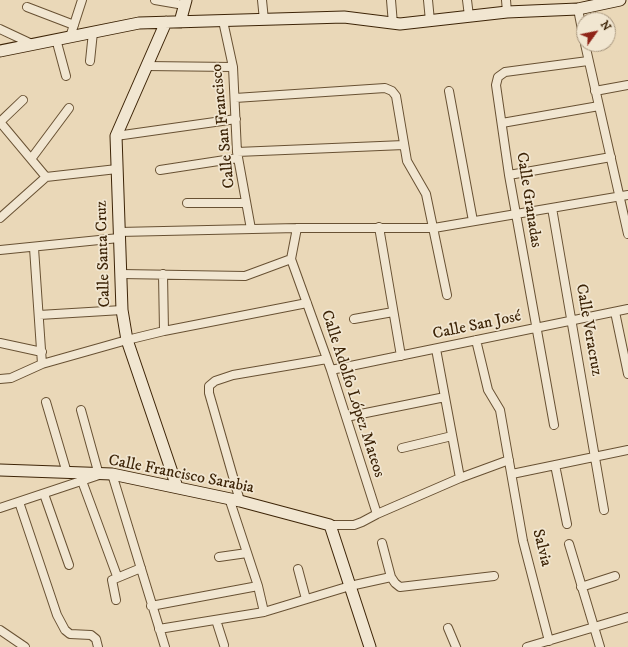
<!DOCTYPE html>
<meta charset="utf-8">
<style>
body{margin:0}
#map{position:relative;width:628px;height:647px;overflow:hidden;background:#ead8b8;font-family:"IM FELL DW Pica",serif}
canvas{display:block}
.north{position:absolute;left:576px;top:12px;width:40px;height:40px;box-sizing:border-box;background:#f1e6d1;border:1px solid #a99880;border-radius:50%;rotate:57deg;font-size:11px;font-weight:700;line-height:16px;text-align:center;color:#3d2407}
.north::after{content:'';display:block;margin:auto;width:14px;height:18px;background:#8f2418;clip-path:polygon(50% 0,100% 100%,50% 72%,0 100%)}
</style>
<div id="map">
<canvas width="628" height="647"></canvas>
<div class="north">N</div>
</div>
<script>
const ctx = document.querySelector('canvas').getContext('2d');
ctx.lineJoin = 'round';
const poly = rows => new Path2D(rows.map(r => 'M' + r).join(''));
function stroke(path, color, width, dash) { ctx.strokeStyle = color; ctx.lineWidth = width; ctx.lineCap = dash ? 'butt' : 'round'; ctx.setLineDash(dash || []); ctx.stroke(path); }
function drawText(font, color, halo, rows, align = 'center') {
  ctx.font = font + ' "IM FELL DW Pica",serif'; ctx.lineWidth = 3.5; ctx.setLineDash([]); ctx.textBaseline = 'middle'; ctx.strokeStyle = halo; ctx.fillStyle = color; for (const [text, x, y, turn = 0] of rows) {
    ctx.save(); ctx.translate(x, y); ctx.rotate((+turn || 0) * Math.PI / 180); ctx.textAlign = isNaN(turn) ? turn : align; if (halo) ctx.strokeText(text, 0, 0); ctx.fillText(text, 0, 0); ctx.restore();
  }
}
const street = poly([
 [155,0,184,5],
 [262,0,264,20],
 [391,0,393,24],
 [428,0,430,21],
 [467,0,469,16],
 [506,0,507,12],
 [27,7,74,25],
 [578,9,584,40],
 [223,21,233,67,237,152,251,229],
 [0,29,32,44],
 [70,37,82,0],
 [56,39,66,76],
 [585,44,628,234],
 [90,61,93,32],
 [146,66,233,67],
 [449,91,473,221],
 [595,91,628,85],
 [235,98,385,88,392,91,396,96,407,161,426,194,447,295],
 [0,122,46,177],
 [0,122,23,100],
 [502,123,599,106],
 [116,136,236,119],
 [237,152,404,145],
 [31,159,69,108],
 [160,170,238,158],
 [509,175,611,157],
 [187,203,246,203],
 [552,208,604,510],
 [0,218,46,177,117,169],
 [379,227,401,356],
 [119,232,297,228,434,228,628,195],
 [34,248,42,364],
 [0,250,119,238],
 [291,259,331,370,377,514],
 [291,259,297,228],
 [121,274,245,276,291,259],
 [163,274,164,331],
 [615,312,628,374],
 [39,315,122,310],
 [354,319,393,312],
 [476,340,488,390,500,410,523,541,549,641],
 [0,343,42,352],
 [436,349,460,478],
 [331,370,628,309],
 [0,379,11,378,42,364,127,340,164,331,307,303],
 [46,402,67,473],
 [346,417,445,397],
 [554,425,509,175,496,85,498,77,505,72,588,61],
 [402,448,452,436],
 [555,465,567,524],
 [112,474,165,647],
 [512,474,628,450],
 [82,481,117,576],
 [44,494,69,565],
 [229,498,258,586,264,612],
 [240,501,209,393,209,386,215,381,233,375,327,359],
 [19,502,57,615,65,630,70,634,91,635,96,639,98,647],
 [0,508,99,475,81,410],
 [330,525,354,525,362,522,377,514,460,478,509,460],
 [382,543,391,577,395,583,400,587,494,576],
 [569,544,600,647],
 [219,557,247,553],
 [298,569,306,599],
 [581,587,615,576],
 [116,600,112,580,141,568],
 [151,606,258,586],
 [216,620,224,645],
 [448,628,456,647],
 [159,629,264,612,350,586,391,577],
 [0,630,25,647],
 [527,647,628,617]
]);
const secondary = poly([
 [166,22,116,136,122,310,127,340,177,487],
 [180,22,186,0],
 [0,51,139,23,344,17,400,24,507,12,578,9,620,0],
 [0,470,112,474,240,501,330,525,370,647]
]);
stroke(street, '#685133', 10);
stroke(secondary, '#3d2407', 13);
stroke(street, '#f1e6d1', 8);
stroke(secondary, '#f1e6d1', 11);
drawText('16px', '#3d2407', '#f1e6d1', [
 ["Calle San Francisco",224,126,-96],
 ["Calle Granadas",528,200,81],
 ["Calle Santa Cruz",104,254,-92],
 ["Calle San José",477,326,-12],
 ["Calle Veracruz",588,330,80],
 ["Calle Adolfo López Mateos",352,394,72],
 ["Calle Francisco Sarabia",181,475,11],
 ["Salvia",541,548,76]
]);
</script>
